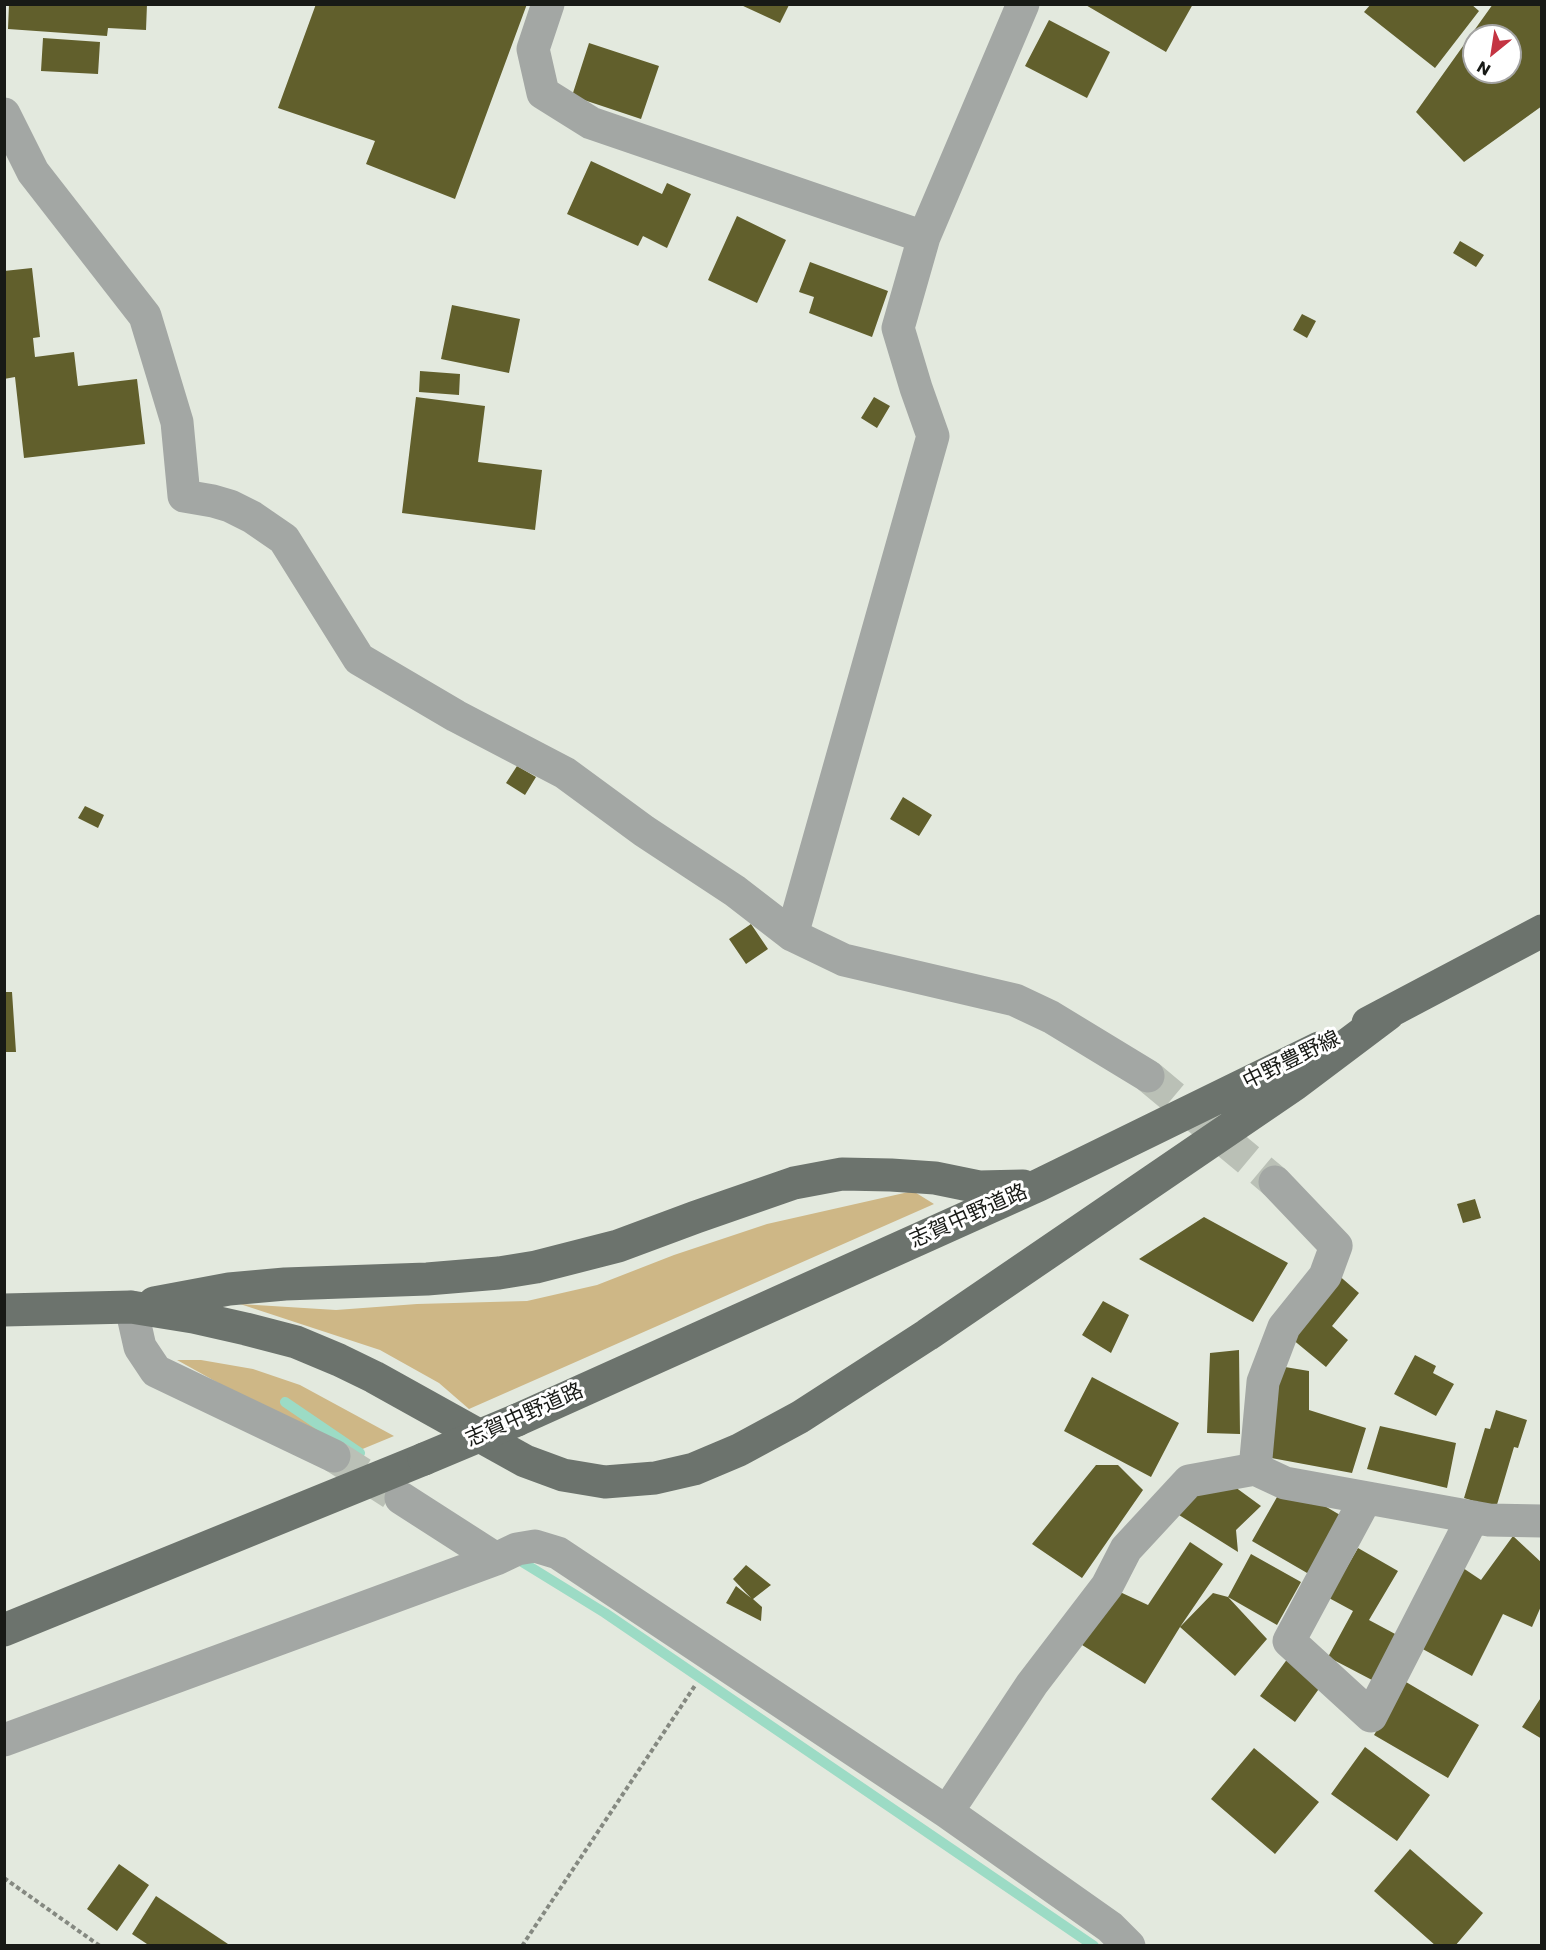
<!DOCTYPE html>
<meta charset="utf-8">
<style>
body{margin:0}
#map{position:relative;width:1546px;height:1950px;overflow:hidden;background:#e3e9de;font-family:Poppins,sans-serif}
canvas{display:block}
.frame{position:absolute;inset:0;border:6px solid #181a16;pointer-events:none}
.north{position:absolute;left:1462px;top:24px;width:60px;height:60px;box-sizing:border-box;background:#fff;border:2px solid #a3a3a2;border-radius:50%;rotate:210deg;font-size:16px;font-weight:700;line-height:24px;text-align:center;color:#181a16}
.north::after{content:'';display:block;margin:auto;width:21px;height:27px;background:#c43442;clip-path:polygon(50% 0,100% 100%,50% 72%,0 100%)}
</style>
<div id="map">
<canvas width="1546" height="1950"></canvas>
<div class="frame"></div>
<div class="north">N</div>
</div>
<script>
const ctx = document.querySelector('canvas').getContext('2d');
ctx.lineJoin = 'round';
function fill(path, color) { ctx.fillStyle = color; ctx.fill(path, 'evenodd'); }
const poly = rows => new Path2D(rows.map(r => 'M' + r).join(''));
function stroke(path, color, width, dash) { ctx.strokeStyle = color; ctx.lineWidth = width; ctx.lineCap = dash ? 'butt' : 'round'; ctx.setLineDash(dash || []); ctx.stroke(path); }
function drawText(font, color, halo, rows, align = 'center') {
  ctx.font = font + ' Poppins,"Noto Sans JP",sans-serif'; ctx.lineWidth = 6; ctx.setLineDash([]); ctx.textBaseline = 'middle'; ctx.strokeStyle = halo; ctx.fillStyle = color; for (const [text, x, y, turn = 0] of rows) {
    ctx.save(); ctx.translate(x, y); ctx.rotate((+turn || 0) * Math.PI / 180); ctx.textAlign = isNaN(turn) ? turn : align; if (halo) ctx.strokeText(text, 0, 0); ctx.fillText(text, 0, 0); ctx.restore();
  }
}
fill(poly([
 [913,1191,934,1204,469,1409,439,1383,380,1350,240,1304,336,1310,417,1304,527,1301,597,1285,674,1255,767,1224],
 [177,1360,201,1360,253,1369,300,1385,394,1436,348,1455]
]), '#ceb786');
stroke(poly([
 [285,1402,360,1453],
 [514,1557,605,1613,1094,1946]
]), '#9cdbc5', 10);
fill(poly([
 [9,4,147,4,146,30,108,28,107,36,8,29],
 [316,4,527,4,455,199,366,164,375,141,278,108],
 [1084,4,1193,4,1166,52],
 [1371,4,1471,4,1479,11,1435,68,1364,12],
 [1493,4,1542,4,1542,106,1464,162,1416,112],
 [1474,36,1510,36,1510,72,1474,72],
 [741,5,789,5,780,23],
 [1049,20,1110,52,1087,98,1025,66],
 [43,38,100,42,98,74,41,71],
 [589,43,659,66,641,119,572,96],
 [591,161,662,194,667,183,691,194,667,248,643,236,638,246,567,214],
 [737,216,786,240,757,303,708,280],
 [1460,241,1484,255,1476,267,1453,253],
 [810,262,888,291,872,337,809,313,814,297,799,292],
 [32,268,40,337,33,338,35,357,74,352,78,386,137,379,145,444,24,458,15,377,4,379,4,271],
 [452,305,520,319,509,373,441,359],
 [1302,314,1316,321,1307,338,1293,330],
 [420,371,460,374,459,395,419,392],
 [416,397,485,406,478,462,542,470,535,530,402,513],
 [874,397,890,406,877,428,861,418],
 [517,766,536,777,525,795,506,783],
 [903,797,932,815,919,836,890,819],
 [85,806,104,815,98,828,78,818],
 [751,924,768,949,746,964,729,939],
 [4,992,12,992,16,1052,4,1052],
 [1475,1199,1481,1218,1463,1223,1457,1204],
 [1204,1217,1288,1263,1253,1322,1139,1259],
 [1336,1273,1359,1293,1332,1326,1348,1340,1326,1367,1286,1334],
 [1103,1301,1129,1315,1111,1353,1082,1335],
 [1239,1350,1240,1434,1207,1433,1210,1353],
 [1415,1355,1436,1366,1433,1373,1454,1384,1436,1416,1394,1394],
 [1279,1366,1309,1371,1309,1410,1366,1428,1352,1473,1266,1457],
 [1092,1377,1179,1423,1151,1477,1064,1431],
 [1496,1410,1527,1420,1518,1448,1514,1447,1496,1508,1464,1498,1485,1428,1490,1429],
 [1380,1426,1456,1443,1447,1488,1367,1469],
 [1096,1465,1118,1465,1143,1490,1082,1578,1032,1544],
 [1189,1481,1235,1487,1261,1506,1236,1530,1238,1552,1179,1515],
 [1285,1483,1347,1519,1314,1577,1252,1541],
 [1513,1536,1542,1563,1542,1604,1532,1627,1503,1614,1472,1676,1419,1647,1457,1564,1481,1580],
 [1190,1542,1223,1564,1180,1627,1145,1684,1074,1640,1107,1586,1148,1605],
 [1358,1548,1398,1571,1369,1620,1397,1635,1372,1680,1328,1657,1353,1611,1329,1598],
 [1251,1554,1301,1582,1277,1625,1228,1597],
 [746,1565,771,1585,753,1599,762,1607,761,1621,726,1603,736,1586,751,1598,733,1579],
 [1213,1593,1228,1597,1267,1639,1235,1676,1180,1627],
 [1291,1654,1326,1679,1295,1722,1260,1696],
 [1406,1682,1479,1725,1448,1778,1374,1735],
 [1542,1696,1542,1739,1522,1727],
 [1365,1747,1430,1795,1397,1841,1331,1794],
 [1254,1748,1319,1802,1275,1854,1211,1799],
 [1410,1849,1483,1913,1455,1946,1436,1946,1374,1891],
 [119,1864,149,1885,117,1931,87,1909],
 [156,1896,231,1946,150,1946,132,1934]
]), '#615f2c');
stroke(poly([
 [1148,1076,1275,1182],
 [334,1456,392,1493]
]), '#bac0b6', 33, [33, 16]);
stroke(poly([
 [4,1878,100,1946],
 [522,1946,696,1684]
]), '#858981', 4, [4.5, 3]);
stroke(poly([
 [548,4,533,49,543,93,591,123,924,237],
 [4,114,33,172,145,316,177,422,184,496,213,501,230,506,252,517,284,539,359,659,456,716,565,773,644,831,735,891,792,935,844,960,1015,1000,1051,1017,1148,1076],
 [792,935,933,436,916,388,898,328,924,237,1023,4],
 [131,1307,140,1347,156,1371,334,1456],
 [1255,1469,1263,1382,1284,1327,1325,1276,1336,1246,1275,1182],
 [401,1498,496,1559],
 [1366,1498,1289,1641,1371,1716,1473,1517],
 [4,1740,496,1559,517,1549,535,1546,558,1553,947,1812,1110,1927,1129,1946],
 [947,1812,1032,1684,1107,1586,1126,1549,1189,1481,1255,1469,1285,1483,1489,1520,1542,1521]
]), '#a3a7a4', 33);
stroke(poly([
 [1368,1023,1542,931],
 [154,1303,229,1289,285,1284,427,1279,499,1273,536,1267,618,1246,696,1217,794,1183,842,1174,891,1175,935,1178,979,1187,1023,1186],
 [4,1310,131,1307,193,1317,246,1329,296,1342,339,1360,374,1377,525,1461,563,1475,605,1482,655,1478,694,1469,739,1450,800,1417,927,1335,1295,1084,1388,1014],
 [517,1420,1039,1185,1319,1048],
 [4,1630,424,1459]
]), '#6c736d', 33);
stroke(poly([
 [424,1459,517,1420]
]), '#6c736d', 33);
drawText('21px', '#181a16', '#fff', [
 ["中野豊野線",1292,1061,-26],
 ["志賀中野道路",969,1217,-24],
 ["志賀中野道路",525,1416,-24]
]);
</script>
